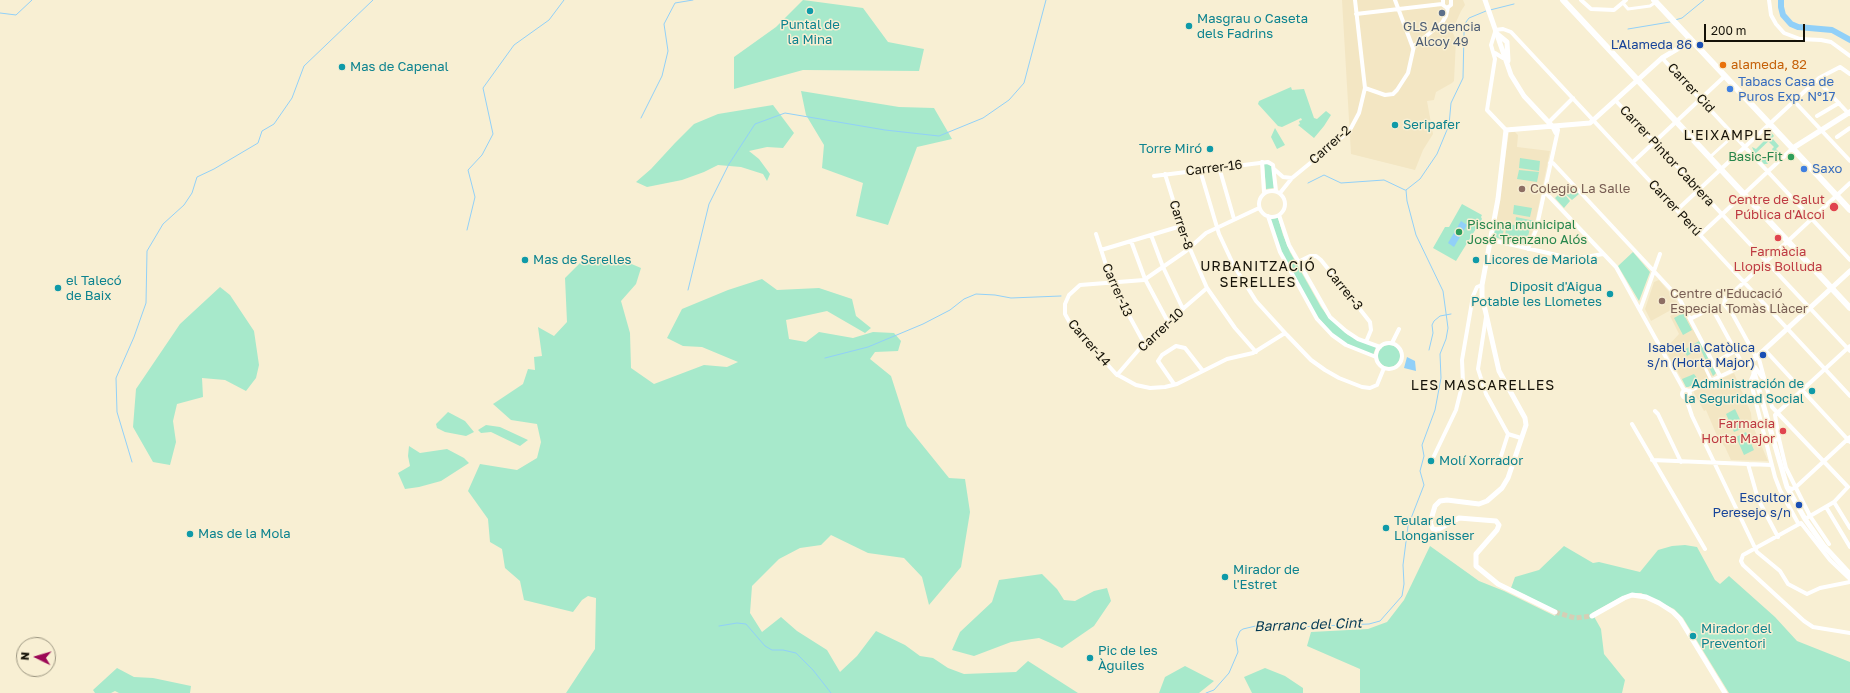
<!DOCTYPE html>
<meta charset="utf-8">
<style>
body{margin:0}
#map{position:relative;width:1850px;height:693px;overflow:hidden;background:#f8efd3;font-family:"Golos Text",sans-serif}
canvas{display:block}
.north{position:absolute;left:16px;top:637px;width:40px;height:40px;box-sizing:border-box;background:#f8efd3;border:1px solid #9d9782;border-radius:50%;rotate:275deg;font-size:11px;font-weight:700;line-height:16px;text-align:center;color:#151208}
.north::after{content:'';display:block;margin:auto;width:14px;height:18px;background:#9c0856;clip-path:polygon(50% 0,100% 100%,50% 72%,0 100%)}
.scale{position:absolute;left:1704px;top:24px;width:101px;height:18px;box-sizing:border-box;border:2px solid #151208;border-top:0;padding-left:5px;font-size:12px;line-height:14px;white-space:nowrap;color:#151208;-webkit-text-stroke:3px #f8efd3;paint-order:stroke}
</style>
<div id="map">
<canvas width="1850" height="693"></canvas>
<div class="north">N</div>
<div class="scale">200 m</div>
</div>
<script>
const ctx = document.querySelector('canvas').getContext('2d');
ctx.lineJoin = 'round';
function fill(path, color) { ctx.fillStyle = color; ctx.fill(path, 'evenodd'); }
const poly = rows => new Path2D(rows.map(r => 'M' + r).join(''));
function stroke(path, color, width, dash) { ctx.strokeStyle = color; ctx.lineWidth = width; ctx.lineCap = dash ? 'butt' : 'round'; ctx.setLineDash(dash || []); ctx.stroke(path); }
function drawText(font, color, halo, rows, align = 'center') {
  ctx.font = font + ' "Golos Text",sans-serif'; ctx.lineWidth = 3; ctx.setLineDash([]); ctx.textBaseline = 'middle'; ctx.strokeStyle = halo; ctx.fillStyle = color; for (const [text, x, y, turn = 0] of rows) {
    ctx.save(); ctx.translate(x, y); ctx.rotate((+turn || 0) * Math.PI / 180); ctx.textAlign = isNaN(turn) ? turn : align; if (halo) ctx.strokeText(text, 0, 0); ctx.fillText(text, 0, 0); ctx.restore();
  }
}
fill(poly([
 [1342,0,1463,0,1465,5,1461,11,1452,31,1456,40,1454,81,1452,83,1436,92,1434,100,1427,101,1433,134,1423,150,1415,170,1351,154],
 [1509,132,1515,132,1518,135,1517,147,1550,151,1534,228,1526,245,1493,237],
 [1659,280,1680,305,1651,321,1645,309,1654,282],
 [1683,310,1716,373,1715,375,1688,387,1686,387,1665,349,1679,334,1670,316],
 [1734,373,1751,413,1752,424,1768,461,1731,460,1725,447,1718,438,1706,410,1704,411,1694,393,1694,391]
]), '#f3e6c3');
fill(poly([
 [803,0,863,8,888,42,924,49,919,71,803,70,734,89,734,57,776,27],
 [1291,87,1292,90,1304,89,1314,118,1317,119,1326,111,1331,115,1324,126,1314,138,1298,125,1300,124,1299,121,1302,120,1301,118,1282,127,1278,126,1258,104,1259,101],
 [801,91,899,107,934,108,952,139,917,147,888,225,856,216,863,183,822,168,824,145,806,115],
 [773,105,794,133,783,148,767,147,749,151,759,159,770,174,767,181,763,174,741,167,718,165,704,172,682,180,647,187,636,182,651,169,675,143,694,124,718,114],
 [1275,128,1285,145,1277,149,1271,137],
 [1770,131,1774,136,1755,154,1752,147,1756,149,1764,141,1762,139,1766,135,1768,137],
 [1773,139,1779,146,1776,149,1780,153,1778,156,1775,153,1766,161,1768,164,1764,164,1756,154,1757,153,1764,160,1773,151,1772,149,1774,147,1769,142],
 [1520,158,1540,161,1539,171,1519,168],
 [1264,163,1272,166,1274,188,1266,189],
 [1519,170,1539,172,1537,182,1517,179],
 [1569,184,1579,194,1572,200,1562,191],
 [1562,191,1570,201,1564,208,1555,198],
 [1462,204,1482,215,1481,217,1482,219,1456,261,1433,248,1445,227,1449,227],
 [1514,205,1532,208,1530,217,1513,214],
 [1516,217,1535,221,1533,229,1530,228,1526,245,1504,240,1507,224,1515,225],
 [1278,218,1283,235,1290,252,1321,307,1329,318,1348,335,1376,347,1373,355,1347,344,1333,334,1315,314,1290,270,1275,237,1269,219],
 [1495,226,1504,228,1502,239,1493,237],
 [1633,252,1650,272,1639,301,1618,266],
 [615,257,641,268,636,284,621,301,630,333,631,368,654,384,704,365,727,367,738,362,702,347,683,346,667,338,682,309,728,290,762,279,777,290,819,288,852,299,856,316,871,328,865,333,827,311,786,320,789,339,806,342,819,332,853,338,873,332,894,333,901,341,898,351,875,352,870,359,891,376,907,426,949,478,965,479,970,512,961,567,929,605,922,577,904,558,868,553,831,535,821,545,800,548,779,559,752,586,750,613,762,632,781,617,797,631,827,650,840,672,857,656,876,631,905,645,920,656,933,658,948,668,964,674,1016,672,1028,661,1078,693,566,693,595,649,596,598,588,596,582,600,573,612,524,600,520,581,505,568,502,549,490,542,488,519,468,491,480,464,517,470,537,458,541,442,537,424,511,420,493,404,523,384,528,369,535,370,534,357,542,356,538,327,554,336,567,322,565,278,580,263],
 [220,287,230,295,254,331,259,365,256,378,246,391,225,380,202,378,203,397,177,404,173,421,176,442,170,465,153,462,133,427,136,389,180,324],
 [1683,313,1692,330,1683,335,1674,318],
 [1699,341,1716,373,1713,376,1700,348,1687,356,1684,350],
 '1378 356a11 11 0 1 1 22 0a11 11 0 1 1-22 0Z',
 [1694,374,1700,382,1688,387,1686,387,1682,379],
 [1735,409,1744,428,1734,432,1726,414],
 [448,412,465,421,474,432,466,436,445,432,437,428,436,424],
 [486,425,500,427,528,440,520,446,491,432,481,433,478,430],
 [1746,432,1754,450,1744,455,1736,437],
 [409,446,420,453,447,449,464,458,469,463,441,481,419,487,405,489,398,473,410,466,408,456],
 [1685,545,1697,547,1715,580,1720,584,1729,576,1775,617,1797,641,1850,662,1850,693,1729,693,1683,618,1674,609,1641,593,1632,593,1621,597,1592,613,1601,629,1604,654,1625,680,1622,693,1360,693,1360,669,1307,646,1311,632,1368,629,1387,622,1404,600,1430,546,1479,581,1504,591,1555,616,1557,611,1511,588,1515,577,1539,570,1564,546,1593,563,1599,562,1640,572,1658,550,1672,546],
 [1042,574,1057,589,1064,600,1075,601,1094,591,1107,588,1111,601,1094,626,1062,648,1039,638,1011,642,974,656,952,650,960,632,992,602,999,580],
 [1185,666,1214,681,1199,693,1159,693,1165,677],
 [117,668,134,677,153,678,191,686,190,693,119,693,115,691,111,693,95,693,93,690],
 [1265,668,1285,676,1303,688,1303,693,1252,693,1244,677]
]), '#a7e9cb');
fill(poly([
 [1461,221,1467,225,1454,247,1448,243],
 [1407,357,1415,361,1416,371,1404,368]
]), '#91d0f8');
stroke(poly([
 [1490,10,1514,4],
 [0,13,16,15,32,0],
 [1675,20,1682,18,1704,0],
 [1628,29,1670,22],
 [641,118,662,76,668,51,664,24,675,3,693,0],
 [1308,183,1324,175,1341,183,1384,180,1405,190],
 [1406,190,1420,179,1437,154,1449,125,1451,103,1463,78,1464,33,1466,22,1469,18,1486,11],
 [467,230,475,197,468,170,482,155,493,134,483,88,514,45,549,20,564,0],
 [688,290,709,204,729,164,755,124,785,113,885,130,939,136,983,118,1009,100,1024,83,1046,0],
 [1429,350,1433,333,1432,325,1434,321,1440,316,1451,314],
 [825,358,868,347,923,324,950,310,964,299,976,294,995,295,1011,298,1061,296],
 [132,462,117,412,116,378,134,337,146,303,147,251,163,224,184,205,192,193,197,177,214,169,258,143,262,131,274,124,292,98,304,66,373,0],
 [719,626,737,623,746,624,765,646,772,650,783,650,796,653,813,670,831,693],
 [1206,693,1214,690,1229,673,1238,652,1236,640,1240,631,1243,629,1264,624,1296,627,1369,624,1380,621,1402,596,1404,584,1403,565,1408,526,1424,485,1420,471,1424,456,1422,445,1435,410,1441,378,1440,354,1446,339,1448,328,1443,291,1416,235,1407,201,1406,190]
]), '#91d0f8', 1);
stroke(poly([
 [1781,0,1781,7,1783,15,1791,24,1798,27,1832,30,1850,40]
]), '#91d0f8', 6);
stroke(poly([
 [1555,612,1575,618,1592,616]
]), '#d6ceb5', 5, [5, 2.5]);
stroke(poly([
 [1623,3,1628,9,1650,6,1656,2],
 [1710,157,1734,135],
 [1702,361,1711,380]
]), '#fff', 3);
stroke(poly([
 [1395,0,1413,48],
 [1443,0,1443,5,1447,8,1451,5,1451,0],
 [1581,0,1591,9,1614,10,1626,0],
 [1769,0,1771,15,1776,24,1784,33,1800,39,1821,40,1831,42,1850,56],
 [1356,14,1442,4],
 [1495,30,1503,29,1511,32,1850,396],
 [1495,32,1491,45,1495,59,1487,110,1506,130],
 [1495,53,1503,58],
 [1662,58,1850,260],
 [1817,80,1849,114],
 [1365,88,1385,95,1393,94,1397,90,1408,73,1414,46,1442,23,1446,16,1448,7],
 [1616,101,1850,351],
 [1794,101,1850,161],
 [1817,116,1839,103],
 [1551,120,1573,98],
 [1837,137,1850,128],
 [1262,162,1264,192],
 [1633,162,1725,76],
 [1550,163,1553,163,1679,298,1720,376],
 [1219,167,1234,219],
 [1274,169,1283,177,1292,178],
 [1200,170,1219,234,1234,266,1256,301,1287,335,1311,360,1325,370,1339,378,1362,387,1370,388,1377,385,1384,368],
 [1165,174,1184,235,1207,288,1235,328,1256,352],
 [1154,176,1268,162,1273,165,1276,191],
 '1259 204a13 13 0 1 1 26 0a13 13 0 1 1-26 0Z',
 [1544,191,1616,267,1684,390],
 [1280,193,1292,178,1342,137,1351,128,1359,113,1365,88,1355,0],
 [1259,208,1206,233,1186,251,1144,280,1080,285,1069,295,1065,304,1065,314,1070,323,1116,374,1136,385,1150,388,1165,387,1177,384,1227,359,1253,353,1285,333],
 [1677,210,1819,78,1840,67,1850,74],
 [1279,215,1289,245,1330,317,1346,331,1358,339,1380,347],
 [1268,216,1280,252,1317,319,1332,335,1346,345,1376,357],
 [1096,234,1106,265,1121,301,1144,343],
 [1151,235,1163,267,1183,309],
 [1700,235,1793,148],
 [1491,240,1574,259,1603,254],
 [1131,241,1145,279,1168,322],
 [1528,249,1536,230,1558,130,1557,127],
 [1101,250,1181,226],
 [1298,262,1310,256,1316,256,1321,260,1370,322,1371,330,1366,342],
 [1718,291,1725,300,1850,183],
 [1725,300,1724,304,1733,315,1755,355,1759,359,1772,407,1848,487,1834,502,1805,519],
 [1640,310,1660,254],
 [1486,317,1478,369,1486,394,1508,434,1501,456],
 [1690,319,1712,308,1743,365],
 '1376 356a13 13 0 1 1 26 0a13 13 0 1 1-26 0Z',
 [1392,343,1399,329],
 [1765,350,1850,442],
 [1714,363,1735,351],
 [1752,367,1755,367,1762,377],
 [1754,373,1751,380,1753,391,1775,477,1780,490,1798,523],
 [1117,375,1148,339,1207,288],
 [1174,384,1158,361,1162,355,1176,346,1185,348,1203,371],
 '1682 394a4 4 0 1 1 8 0a4 4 0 1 1-8 0Z',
 [1689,391,1751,362],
 [1686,398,1692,416,1757,552,1780,571,1788,584,1807,594,1820,588,1850,582],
 [1655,411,1658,414,1681,462],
 [1632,424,1705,549],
 [1508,434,1521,438],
 [1779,439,1786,468,1810,516,1829,544],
 [1773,440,1779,439,1775,415,1850,346],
 [1433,458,1456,410,1463,382,1462,360,1473,296,1477,287,1482,285],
 [1652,460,1772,465],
 [1748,464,1758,499,1778,537],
 [1787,487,1792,489,1796,487,1850,437],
 [1834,502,1850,528],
 [1826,507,1850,547],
 [1850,579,1830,560,1801,523,1743,555,1741,561,1743,565,1804,621,1813,627,1850,633]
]), '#fff', 4);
stroke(poly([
 [1485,0,1511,75,1524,96,1553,127,1556,133],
 [1496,33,1507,42,1508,61],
 [1850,271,1751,362,1787,487,1805,519,1824,546,1850,574],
 [1555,612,1498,584,1476,566,1476,554,1497,530,1499,525,1496,521,1459,518,1437,530,1433,529,1430,523,1435,506,1440,501,1447,500,1479,504,1487,501,1502,488,1508,478,1526,425,1525,418,1499,371,1482,296,1482,285,1498,199,1506,130,1590,123,1662,58,1679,48,1690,38],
 [1592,616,1624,598,1632,595,1646,597,1659,603,1673,612,1680,619,1725,693]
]), '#fff', 5);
stroke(poly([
 [1793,148,1850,112]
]), '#fff', 5.5);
stroke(poly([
 [1563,0,1850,308],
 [1654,0,1850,210]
]), '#fff', 6);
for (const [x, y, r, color] of [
 [810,11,4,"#0f9aa8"],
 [1442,13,4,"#5c6f8a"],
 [1189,26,4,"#0f9aa8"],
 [1700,45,4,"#1a4fb4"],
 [1723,65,4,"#e8710a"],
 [342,67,4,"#0f9aa8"],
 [1730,89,4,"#3f7fe0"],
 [1395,125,4,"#0f9aa8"],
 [1210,149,4,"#0f9aa8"],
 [1791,157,4,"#2e9e5b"],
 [1804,169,4,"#3f7fe0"],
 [1522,189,4,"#8d6e63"],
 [1834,207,5,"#e0444e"],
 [1459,232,4,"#2e9e5b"],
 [1778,238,4,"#e0444e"],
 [525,260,4,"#0f9aa8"],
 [1476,260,4,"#0f9aa8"],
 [58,288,4,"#0f9aa8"],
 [1610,294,4,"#0f9aa8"],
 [1662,301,4,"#8d6e63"],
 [1763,355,4,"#1a4fb4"],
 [1812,391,4,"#0f9aa8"],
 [1783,431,4,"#e0444e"],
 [1431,461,4,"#0f9aa8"],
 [1799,505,4,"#1a4fb4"],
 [1386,528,4,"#0f9aa8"],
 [190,534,4,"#0f9aa8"],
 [1225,577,4,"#0f9aa8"],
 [1693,636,4,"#0f9aa8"],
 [1090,658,4,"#0f9aa8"]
]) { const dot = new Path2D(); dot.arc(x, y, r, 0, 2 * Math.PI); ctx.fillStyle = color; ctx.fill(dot); stroke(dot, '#f8efd3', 1.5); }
drawText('13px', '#0d838f', '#f8efd3', [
 ["Masgrau o Caseta",1197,19],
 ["dels Fadrins",1197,34],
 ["Puntal de",810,25,"center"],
 ["la Mina",810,40,"center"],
 ["Mas de Capenal",350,67],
 ["Seripafer",1403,125],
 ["Torre Miró",1202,149,"right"],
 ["Mas de Serelles",533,260],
 ["Licores de Mariola",1484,260],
 ["el Talecó",66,281],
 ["de Baix",66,296],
 ["Diposit d'Aigua",1602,287,"right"],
 ["Potable les Llometes",1602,302,"right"],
 ["Administración de",1804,384,"right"],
 ["la Seguridad Social",1804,399,"right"],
 ["Molí Xorrador",1439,461],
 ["Teular del",1394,521],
 ["Llonganisser",1394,536],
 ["Mas de la Mola",198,534],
 ["Mirador de",1233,570],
 ["l'Estret",1233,585],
 ["Mirador del",1701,629],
 ["Preventori",1701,644],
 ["Pic de les",1098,651],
 ["Àguiles",1098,666]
], 'left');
drawText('13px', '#4e5e75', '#f8efd3', [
 ["GLS Agencia",1442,27],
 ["Alcoy 49",1442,42]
]);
drawText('13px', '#164399', '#f8efd3', [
 ["L'Alameda 86",1692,45],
 ["Isabel la Catòlica",1755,348],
 ["s/n (Horta Major)",1755,363],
 ["Escultor",1791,498],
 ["Peresejo s/n",1791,513]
], 'right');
drawText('13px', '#c56008', '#f8efd3', [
 ["alameda, 82",1731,65]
], 'left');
drawText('13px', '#366cbe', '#f8efd3', [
 ["Tabacs Casa de",1738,82],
 ["Puros Exp. N°17",1738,97],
 ["Saxo",1812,169]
], 'left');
drawText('13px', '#151208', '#f8efd3', [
 ["Carrer Cid",1691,88,47],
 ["Carrer-2",1330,145,-42],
 ["Carrer Pintor Cabrera",1667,156,47],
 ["Carrer-16",1214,168,-7],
 ["Carrer Perú",1675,208,47],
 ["Carrer-8",1181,225,72],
 ["Carrer-3",1344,289,51],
 ["Carrer-13",1117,290,66],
 ["Carrer-10",1161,330,-43],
 ["Carrer-14",1089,343,49]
]);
drawText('13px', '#27864d', '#f8efd3', [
 ["Basic-Fit",1783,157],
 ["Piscina municipal",1467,225,"left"],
 ["José Trenzano Alós",1467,240,"left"]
], 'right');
drawText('13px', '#785e54', '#f8efd3', [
 ["Colegio La Salle",1530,189],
 ["Centre d'Educació",1670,294],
 ["Especial Tomàs Llàcer",1670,309]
], 'left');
drawText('13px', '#be3a42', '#f8efd3', [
 ["Centre de Salut",1825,200],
 ["Pública d'Alcoi",1825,215],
 ["Farmàcia",1778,252,"center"],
 ["Llopis Bolluda",1778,267,"center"],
 ["Farmacia",1775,424],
 ["Horta Major",1775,439]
], 'right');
ctx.letterSpacing = '1px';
drawText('14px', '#151208', '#f8efd3', [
 ["L'EIXAMPLE",1728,136],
 ["URBANITZACIÓ",1258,267],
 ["SERELLES",1258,283],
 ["LES MASCARELLES",1483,386]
]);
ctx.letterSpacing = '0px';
drawText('italic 14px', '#043953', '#f8efd3', [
 ["Barranc del Cint",1308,625,-2]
]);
</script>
